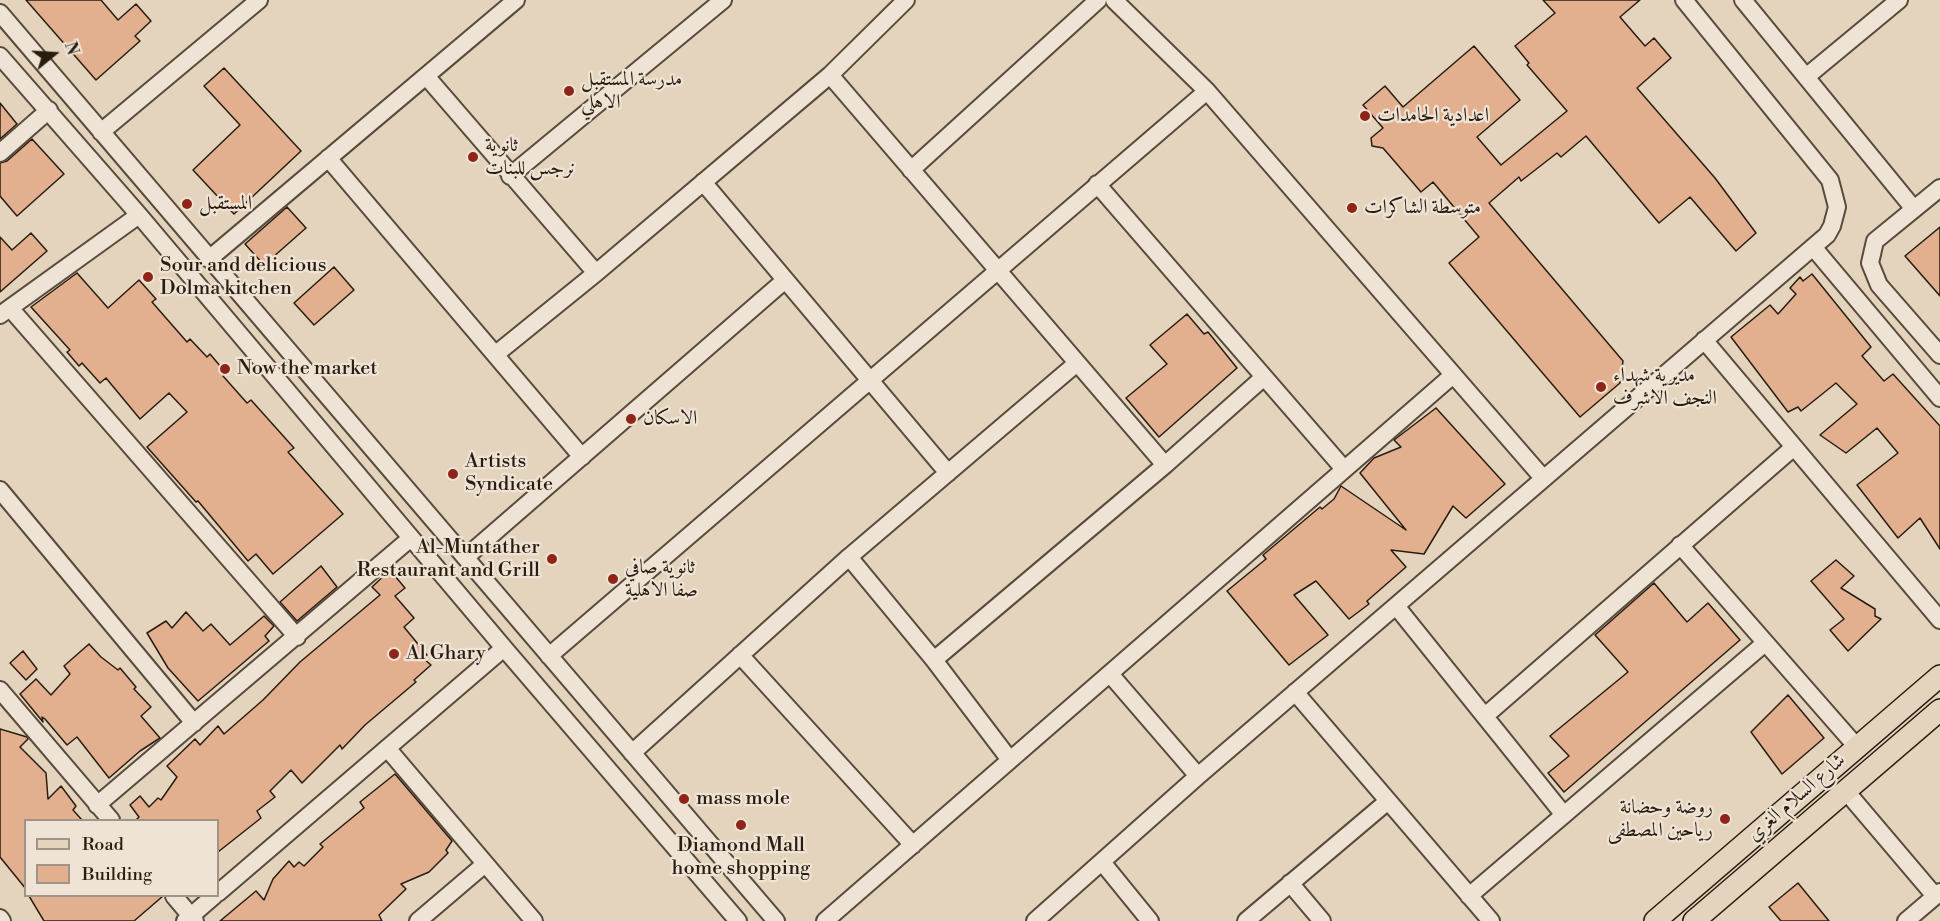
<!DOCTYPE html>
<meta charset="utf-8">
<style>
body{margin:0}
#map{position:relative;width:1940px;height:921px;overflow:hidden;background:#e5d4bd;font-family:"Libre Bodoni",serif}
canvas{display:block}
.legend{position:absolute;left:24px;top:819px;width:195px;height:78px;box-sizing:border-box;background:#eee3d4;border:2px solid #9f9486;margin:0;padding:8px 10px;list-style:none;font-size:18px;color:#291d11}
.legend li{display:flex;align-items:center;gap:12px;height:30px}
.legend b{width:30px;border:2px solid #9f9486}
.north{position:absolute;left:24px;top:24px;width:60px;height:60px;-webkit-text-stroke:4px #eee3d4;paint-order:stroke;rotate:72deg;font-size:16px;font-weight:700;line-height:24px;text-align:center;color:#291d11}
.north::after{content:'';display:block;margin:auto;width:21px;height:27px;background:#291d11;clip-path:polygon(50% 0,100% 100%,50% 72%,0 100%)}
</style>
<div id="map">
<canvas width="1940" height="921"></canvas>
<ul class="legend">
<li><b style="height:8px;background:#e5d4bd"></b>Road</li>
<li><b style="height:16px;background:#e3b08f"></b>Building</li>
</ul>
<div class="north">N</div>
</div>
<script>
const ctx = document.querySelector('canvas').getContext('2d');
ctx.lineJoin = 'round';
function fill(path, color) { ctx.fillStyle = color; ctx.fill(path, 'evenodd'); }
const poly = rows => new Path2D(rows.map(r => 'M' + r).join(''));
function stroke(path, color, width, dash) { ctx.strokeStyle = color; ctx.lineWidth = width; ctx.lineCap = dash ? 'butt' : 'round'; ctx.setLineDash(dash || []); ctx.stroke(path); }
function drawText(font, color, halo, rows, align = 'center') {
  ctx.font = font + ' "Libre Bodoni",Amiri,serif'; ctx.lineWidth = 4.5; ctx.setLineDash([]); ctx.textBaseline = 'middle'; ctx.strokeStyle = halo; ctx.fillStyle = color; for (const [text, x, y, turn = 0] of rows) {
    ctx.save(); ctx.translate(x, y); ctx.rotate((+turn || 0) * Math.PI / 180); ctx.textAlign = isNaN(turn) ? turn : align; if (halo) ctx.strokeText(text, 0, 0); ctx.fillText(text, 0, 0); ctx.restore();
  }
}
const building = poly([
 [26,0,101,0,118,20,136,4,151,21,135,36,140,41,96,80,26,0],
 [1543,0,1640,0,1620,17,1645,46,1654,38,1671,58,1637,88,1715,178,1756,233,1736,251,1690,197,1659,223,1586,136,1561,157,1557,153,1521,181,1519,177,1489,203,1623,361,1620,383,1580,417,1449,263,1479,237,1433,182,1421,192,1383,148,1372,146,1371,138,1383,128,1363,105,1385,86,1403,107,1474,46,1520,100,1477,137,1501,165,1567,111,1527,65,1529,63,1515,46,1555,13,1543,0],
 [224,68,301,151,234,214,193,170,240,125,204,86,224,68],
 [0,103,17,124,0,139,0,103],
 [32,139,64,174,17,216,0,196,0,163,7,161,32,139],
 [287,207,306,228,264,265,245,244,287,207],
 [1940,227,1940,296,1905,256,1940,227],
 [31,233,47,251,0,292,0,237,12,250,31,233],
 [334,267,354,290,314,325,294,303,334,267],
 [77,273,108,308,139,280,156,299,152,302,187,342,190,339,207,357,210,354,226,373,223,376,247,403,251,400,294,448,288,452,343,514,273,574,256,554,248,561,198,501,196,502,147,447,187,412,169,393,140,419,106,378,100,383,82,363,79,366,67,352,70,350,31,307,77,273],
 [1812,274,1871,347,1862,356,1884,381,1893,374,1940,426,1940,549,1920,518,1898,538,1857,485,1898,453,1877,428,1846,453,1820,435,1857,404,1836,383,1801,411,1798,407,1788,412,1731,337,1770,305,1778,314,1796,294,1790,288,1800,277,1803,281,1812,274],
 [1187,314,1204,334,1208,332,1237,368,1159,437,1126,398,1167,364,1150,345,1187,314],
 [1436,408,1505,484,1466,518,1453,506,1424,554,1391,550,1406,567,1367,601,1369,604,1349,619,1316,581,1294,595,1328,635,1289,665,1227,591,1266,559,1263,555,1320,507,1322,509,1334,499,1341,486,1406,530,1360,473,1374,458,1401,447,1394,440,1436,408],
 [1836,560,1854,576,1841,588,1875,609,1875,616,1881,619,1848,651,1830,630,1844,619,1811,581,1836,560],
 [321,566,337,587,297,621,280,602,321,566],
 [390,570,405,588,395,596,414,618,404,627,427,655,423,658,431,665,414,680,416,682,365,725,342,749,340,745,302,783,291,770,270,791,275,797,257,811,261,818,218,852,218,820,136,820,139,817,130,805,140,796,149,807,158,798,161,800,177,777,167,766,195,739,200,745,218,726,224,734,263,700,300,662,380,595,372,587,390,570],
 [1654,583,1687,622,1708,603,1740,640,1564,792,1548,773,1569,756,1550,736,1628,672,1595,635,1654,583],
 [186,612,203,631,211,624,230,645,264,616,274,626,265,636,269,641,198,701,168,668,147,633,166,621,172,628,186,612],
 [89,644,101,657,118,670,120,668,136,687,134,689,151,707,141,716,160,738,140,751,109,778,77,737,67,745,45,719,42,717,43,722,20,694,36,679,51,695,70,674,64,666,89,644],
 [23,651,37,669,26,680,10,663,23,651],
 [1788,695,1824,738,1782,774,1751,732,1788,695],
 [0,729,27,737,28,739,20,747,46,773,48,799,61,786,76,806,73,810,82,820,26,820,26,889,0,857,0,729],
 [395,774,452,841,446,850,448,853,429,872,401,884,406,889,379,915,382,921,220,921,256,891,264,900,273,879,289,861,294,867,299,862,304,866,323,847,320,844,364,808,360,802,395,774],
 [1798,883,1829,921,1781,921,1769,907,1798,883],
 [29,896,163,896,134,921,44,921,29,896]
]);
fill(building, '#e3b08f');
stroke(building, '#291d11', 1.5);
const minor = poly([
 [1114,0,1207,91,1543,478],
 [1743,0,1914,209],
 [0,13,776,921],
 [0,56,139,215,504,648,738,921],
 [830,75,1165,465],
 [426,76,596,273],
 [1806,77,1899,0],
 [101,132,259,0],
 [0,153,49,110],
 [328,158,582,457],
 [911,170,1098,0],
 [510,176,723,0],
 [703,182,948,473],
 [1097,184,1344,469],
 [1940,188,1875,241,1870,263,1879,285,1940,355],
 [1813,247,1940,398],
 [209,259,516,0],
 [10,308,297,637],
 [0,315,139,215],
 [1704,340,1940,620],
 [496,354,596,273,830,75,906,0],
 [0,490,194,723],
 [1680,545,1856,746],
 [466,557,784,281],
 [849,557,934,660,1010,760],
 [1396,606,1564,815],
 [740,655,913,845],
 [549,656,1207,91],
 [934,660,1165,465,1264,377],
 [1110,674,1198,776],
 [0,690,111,820],
 [1295,692,1491,921],
 [1485,716,1794,447],
 [387,748,534,921],
 [632,753,849,557,1077,363],
 [1845,790,1935,896],
 [97,805,411,538],
 [1102,862,1150,921],
 [1290,883,1322,921],
 [218,893,504,648],
 [174,896,195,921],
 [1469,896,1765,643],
 [0,918,2,921],
 [185,921,214,896],
 [418,921,485,864],
 [825,921,1453,375],
 [1035,921,1198,776,1827,235,1832,226,1837,207,1830,180,1684,0],
 [1246,921,1388,801],
 [1906,921,1940,892]
]);
const major = poly([
 [1655,921,1940,676],
 [1694,921,1940,710]
]);
stroke(minor, '#584b3c', 20);
stroke(major, '#291d11', 24);
stroke(minor, '#eee3d4', 16);
stroke(major, '#e5d4bd', 21);
for (const [x, y, r, color] of [
 [569,91,6,"#8f2418"],
 [1365,116,6,"#8f2418"],
 [473,157,6,"#8f2418"],
 [187,204,6,"#8f2418"],
 [1352,208,6,"#8f2418"],
 [148,277,6,"#8f2418"],
 [225,369,6,"#8f2418"],
 [1601,387,6,"#8f2418"],
 [631,419,6,"#8f2418"],
 [453,474,6,"#8f2418"],
 [552,559,6,"#8f2418"],
 [613,579,6,"#8f2418"],
 [394,654,6,"#8f2418"],
 [684,799,6,"#8f2418"],
 [1725,819,6,"#8f2418"],
 [741,825,6,"#8f2418"]
]) { const dot = new Path2D(); dot.arc(x, y, r, 0, 2 * Math.PI); ctx.fillStyle = color; ctx.fill(dot); stroke(dot, '#eee3d4', 2); }
drawText('20px', '#291d11', '#eee3d4', [
 ["مدرسة المستقبل",581,80],
 ["الاهلي",581,103],
 ["اعدادية الحامدات",1377,116],
 ["ثانوية",485,146],
 ["نرجس للبنات",485,169],
 ["المستقبل",199,204],
 ["متوسطة الشاكرات",1364,208],
 ["Sour and delicious",160,266],
 ["Dolma kitchen",160,289],
 ["Now the market",237,369],
 ["مديرية شهداء",1613,376],
 ["النجف الاشرف",1613,399],
 ["الاسكان",643,419],
 ["Artists",465,462],
 ["Syndicate",465,485],
 ["Al-Muntather",540,548,"right"],
 ["Restaurant and Grill",540,571,"right"],
 ["ثانوية صافي",625,568],
 ["صفا الاهلية",625,591],
 ["Al Ghary",406,654],
 ["mass mole",696,799],
 ["روضة وحضانة",1713,808,"right"],
 ["رياحين المصطفى",1713,831,"right"],
 ["Diamond Mall",741,846,"center"],
 ["home shopping",741,869,"center"]
], 'left');
drawText('20px', '#291d11', '#eee3d4', [
 ["شارع السلام الغري",1797,798,-41]
]);
</script>
